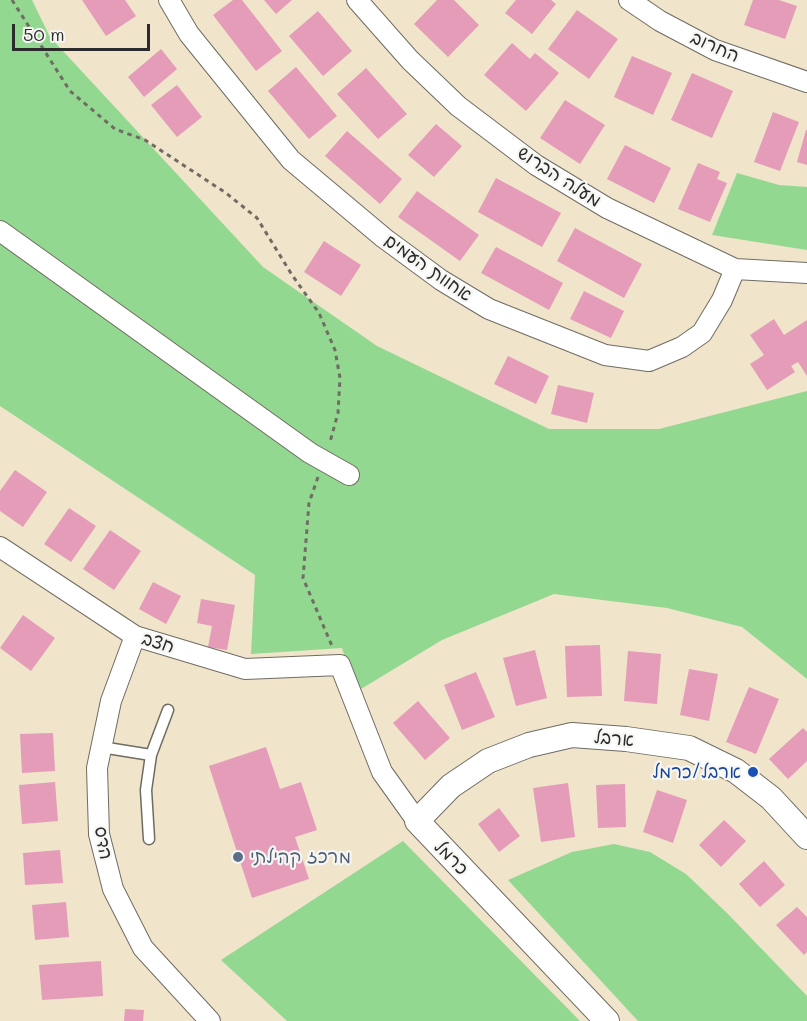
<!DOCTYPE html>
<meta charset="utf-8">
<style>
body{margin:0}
#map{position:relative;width:807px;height:1021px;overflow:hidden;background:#f0e4cb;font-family:Mali,sans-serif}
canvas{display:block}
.scale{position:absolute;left:12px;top:24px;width:138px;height:27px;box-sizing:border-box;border:3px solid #2b2b2b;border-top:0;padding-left:8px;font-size:18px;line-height:21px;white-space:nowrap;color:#2b2b2b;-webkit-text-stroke:4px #f6f6f2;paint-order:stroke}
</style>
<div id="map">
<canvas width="807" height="1021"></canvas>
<div class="scale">50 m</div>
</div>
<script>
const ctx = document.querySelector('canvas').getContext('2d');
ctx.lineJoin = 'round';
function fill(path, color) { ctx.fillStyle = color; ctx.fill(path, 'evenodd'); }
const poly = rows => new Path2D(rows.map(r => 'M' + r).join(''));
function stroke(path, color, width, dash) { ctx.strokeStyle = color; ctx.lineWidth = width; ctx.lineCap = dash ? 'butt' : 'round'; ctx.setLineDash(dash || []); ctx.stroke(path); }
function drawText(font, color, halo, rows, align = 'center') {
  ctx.font = font + ' Mali,"Playpen Sans Hebrew",sans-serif'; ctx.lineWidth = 4.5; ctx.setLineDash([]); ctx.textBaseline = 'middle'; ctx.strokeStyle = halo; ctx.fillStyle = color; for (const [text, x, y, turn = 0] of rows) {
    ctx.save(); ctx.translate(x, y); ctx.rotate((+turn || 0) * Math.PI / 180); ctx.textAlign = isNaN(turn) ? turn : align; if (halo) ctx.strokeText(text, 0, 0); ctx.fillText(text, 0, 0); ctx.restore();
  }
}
fill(poly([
 [0,0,32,0,50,37,263,267,377,346,549,429,659,429,807,391,807,679,742,627,667,608,554,594,442,640,356,692,342,648,251,654,255,575,0,406],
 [737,173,779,185,807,187,807,250,712,235],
 [403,841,580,1021,287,1021,221,960],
 [614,844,650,852,686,874,727,913,807,996,807,1021,638,1021,508,880,572,852]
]), '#93d891');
fill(poly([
 [82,0,125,0,136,16,106,36],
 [233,0,242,0,282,51,256,71,213,15],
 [264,0,292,0,276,14],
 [437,0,454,0,479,25,448,57,414,24],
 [516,0,551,0,556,4,532,34,505,13],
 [753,0,779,0,797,6,785,39,744,25],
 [577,10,618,39,589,79,548,49],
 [318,11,352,51,323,76,289,36],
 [512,43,530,59,535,53,559,73,526,111,484,75],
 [161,49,177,69,144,97,128,77],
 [632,56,672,73,653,115,614,97],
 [296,67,337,116,309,139,268,91],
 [366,68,407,114,378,139,337,94],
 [692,73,733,91,712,138,671,120],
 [177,85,202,117,177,137,151,105],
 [565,100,605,125,580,164,540,138],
 [773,112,799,122,780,171,754,162],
 [436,124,462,146,434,177,408,155],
 [806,130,807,130,807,165,797,162],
 [347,131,402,179,380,204,325,156],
 [625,145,671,168,654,203,607,179],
 [698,163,720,172,717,179,727,183,710,222,678,209],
 [496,178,561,213,542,247,478,212],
 [417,191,479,235,460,261,398,217],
 [575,228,642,264,624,298,557,261],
 [324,241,361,265,341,296,304,272],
 [496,247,563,283,549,310,481,273],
 [584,291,624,311,611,338,570,319],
 [774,319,784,335,807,320,807,376,798,362,791,366,795,372,767,390,750,364,764,355,750,335],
 [508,356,549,376,536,404,494,384],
 [558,385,594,393,587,423,551,414],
 [15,470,47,492,23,527,0,511,0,491],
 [69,508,96,526,71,562,44,544],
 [110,530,141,551,114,590,83,569],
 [153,582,181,596,166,624,139,609],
 [201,599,235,605,227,650,208,647,212,626,197,623],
 [23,615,55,638,31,671,0,648],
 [600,645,602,696,567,697,565,646],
 [535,650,547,698,516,706,503,658],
 [628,651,661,654,657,704,624,701],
 [689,669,718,674,709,721,680,715],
 [476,672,495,717,462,730,444,685],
 [749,687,779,699,756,754,726,742],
 [418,701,450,738,425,760,393,723],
 [803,728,807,732,807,761,788,779,769,759],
 [53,733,55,771,22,773,20,734],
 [266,747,280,789,301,782,317,830,295,837,309,879,252,898,209,766],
 [55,782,58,821,22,824,19,785],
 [568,783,575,837,541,842,533,788],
 [625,784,626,827,598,828,596,785],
 [657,790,687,800,673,843,643,832],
 [499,808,520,836,499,852,478,824],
 [724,820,746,841,721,867,699,845],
 [60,850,63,883,25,885,23,853],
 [764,861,785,885,760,907,739,884],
 [66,902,69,937,35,940,32,905],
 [797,907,807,917,807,952,804,955,776,925],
 [101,961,103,996,42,1000,39,965],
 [125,1009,144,1010,143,1021,124,1021]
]), '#e49cb8');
const service = poly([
 [101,747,151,755],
 [149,839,146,790,151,755,168,710]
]);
const minor = poly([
 [169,0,189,34,291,160,384,238,441,280,489,309,605,355,649,361,682,347,702,333,722,300,735,269],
 [357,0,410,60,458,106,536,165,607,208,735,269,807,273],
 [629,0,660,21,715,50,807,82],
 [0,231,310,453,349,475],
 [0,547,135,636,245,669,340,665,382,772,417,821],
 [135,636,111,701,97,768,99,834,113,889,143,948,210,1021]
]);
const tertiary = poly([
 [607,1021,417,821,451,786,488,761,529,745,572,735,626,739,689,748,736,771,771,798,807,837]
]);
stroke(service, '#706c63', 13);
stroke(minor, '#706c63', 22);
stroke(tertiary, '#706c63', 26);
stroke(poly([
 [12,0,70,91,115,129,145,140,226,193,257,218,292,275,319,313,335,350,340,378,338,413,330,442],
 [318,477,309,503,303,578,332,646]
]), '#706c63', 3, [4.5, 4.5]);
stroke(service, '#fff', 10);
stroke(minor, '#fff', 20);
stroke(tertiary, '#fff', 24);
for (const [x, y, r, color] of [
 [753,772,6,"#1a4fb4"],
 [238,857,6,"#5c6f8a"]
]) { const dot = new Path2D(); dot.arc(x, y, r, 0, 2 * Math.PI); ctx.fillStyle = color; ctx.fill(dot); stroke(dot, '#f6f6f2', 2); }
drawText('18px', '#2b2b2b', '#f6f6f2', [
 ["החרוב",715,47,24],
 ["מעלה הברוש",559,177,33],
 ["אחוות העמים",428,268,35],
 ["חצב",158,643,17],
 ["ארבל",614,739,5],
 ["הדס",103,843,80],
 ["כרמל",451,858,46]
]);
drawText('18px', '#164399', '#f6f6f2', [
 ["ארבל/כרמל",741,772]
], 'right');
drawText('18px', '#4e5e75', '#f6f6f2', [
 ["מרכז קהילתי",250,857]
], 'left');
</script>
